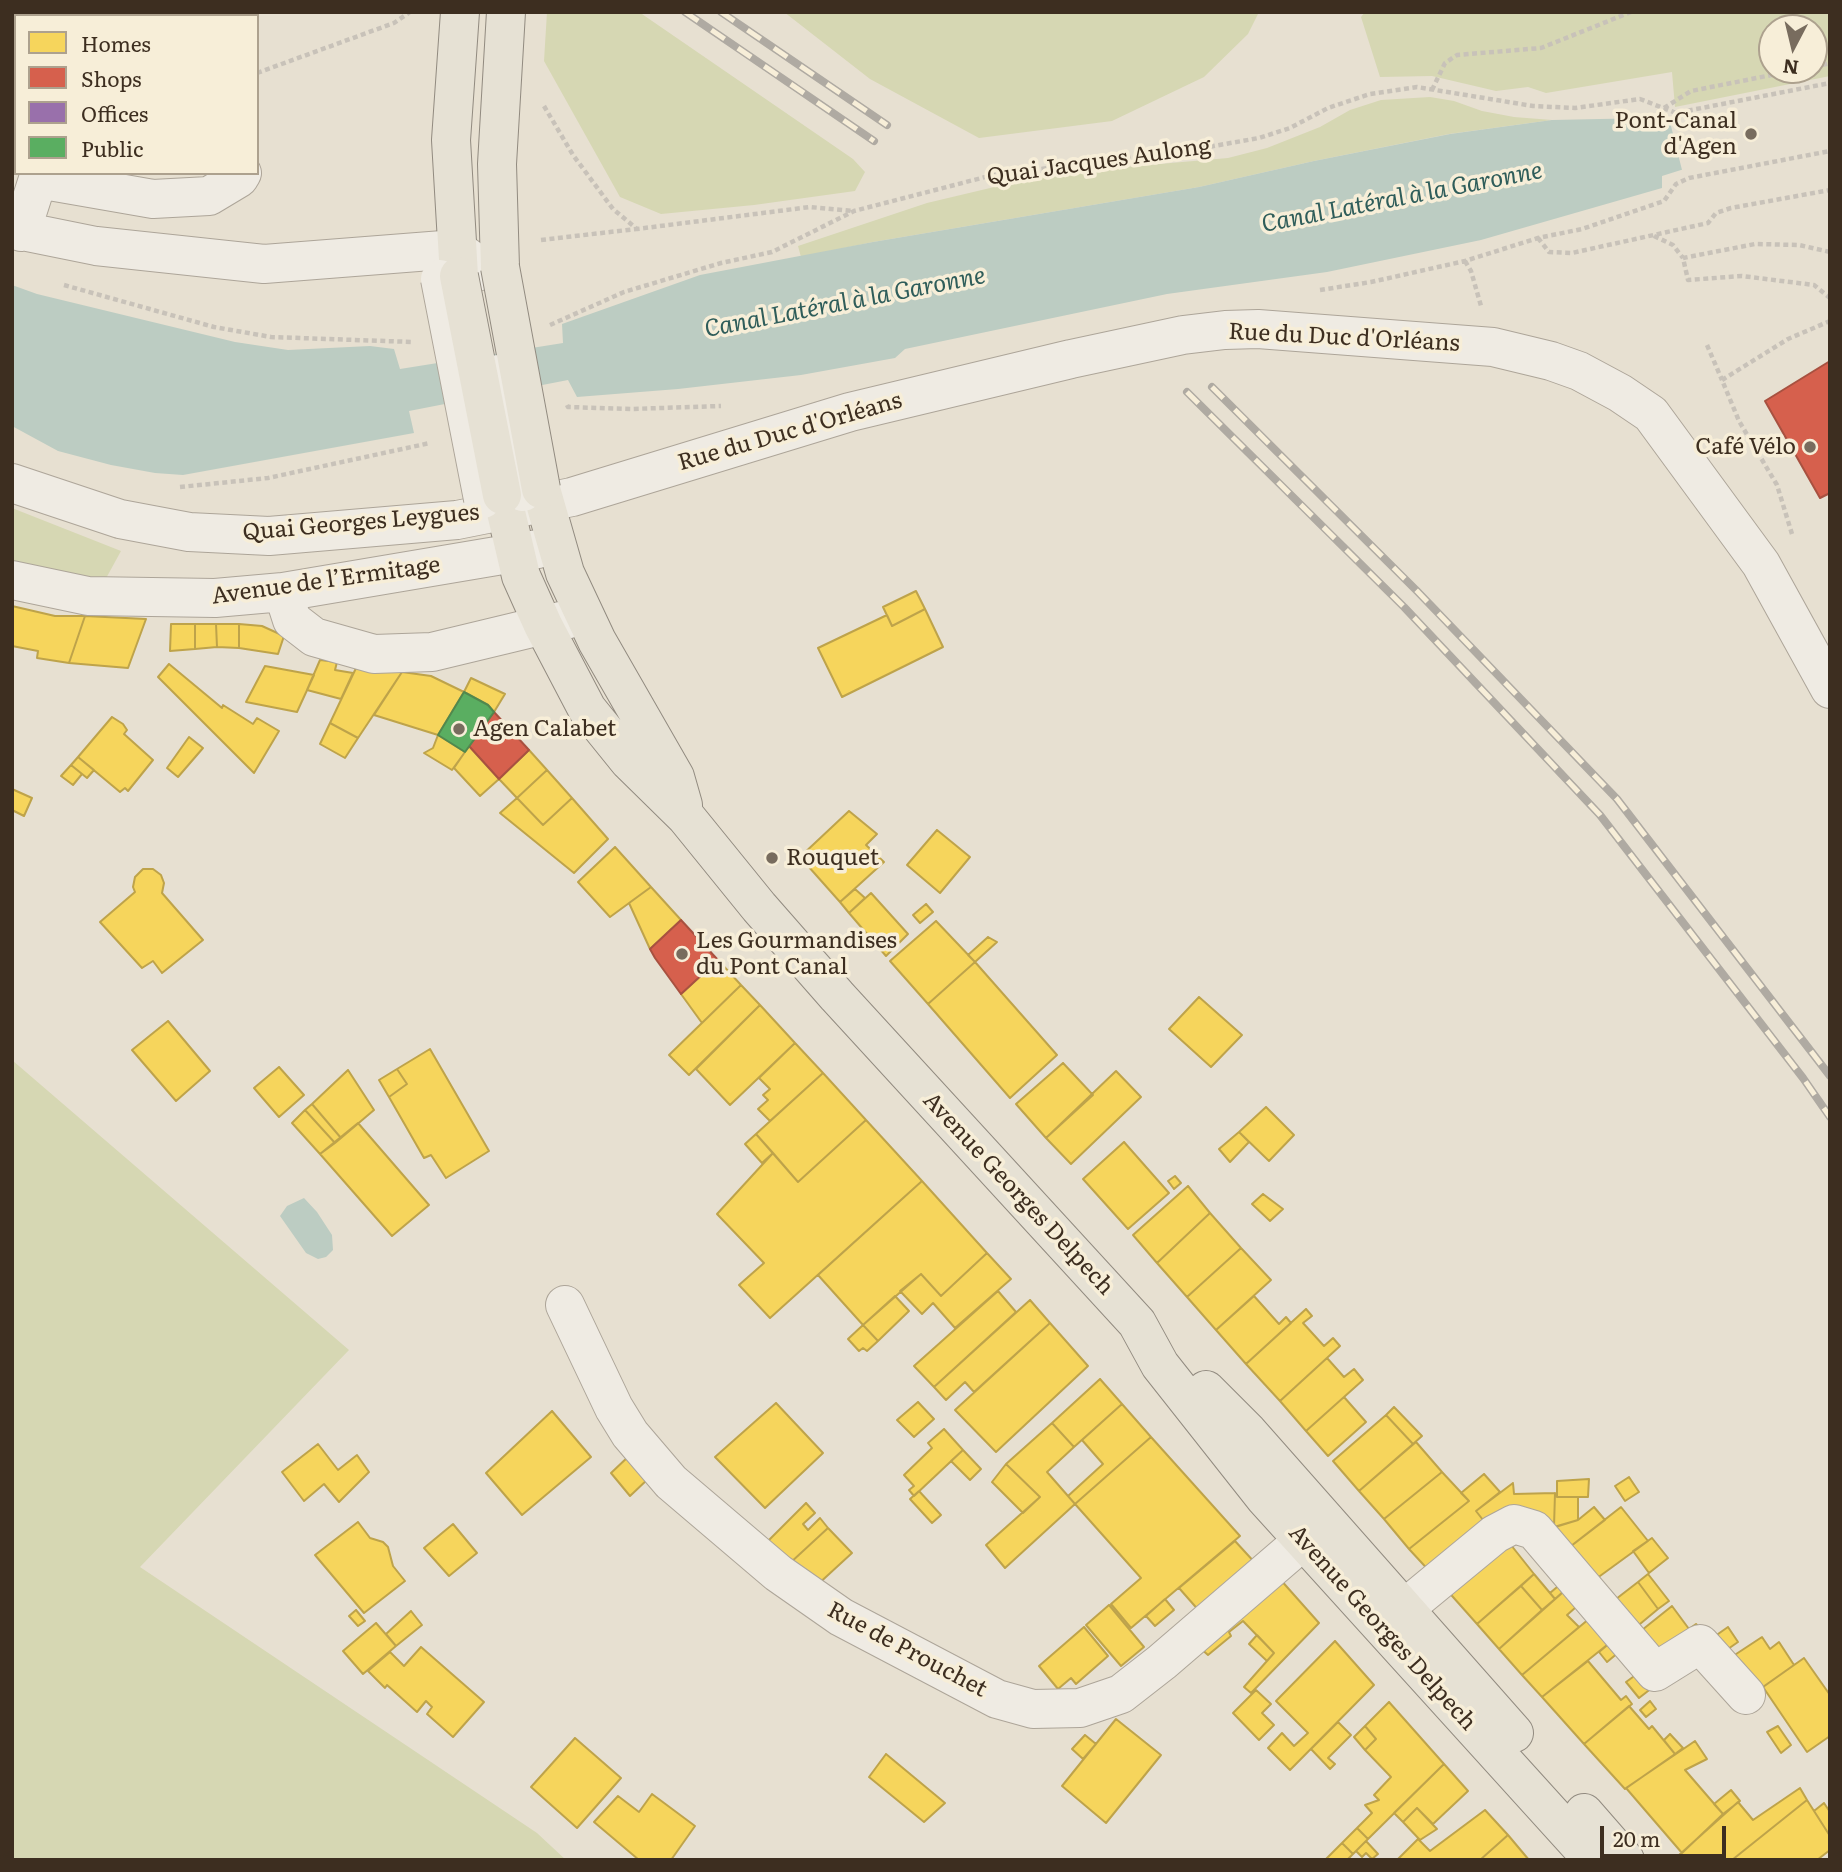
<!DOCTYPE html>
<meta charset="utf-8">
<style>
body{margin:0}
#map{position:relative;width:1842px;height:1872px;overflow:hidden;background:#e7e0d1;font-family:Literata,serif}
canvas{display:block}
.frame{position:absolute;inset:0;border:14px solid #3d2e20;pointer-events:none}
.legend{position:absolute;left:14px;top:14px;width:245px;height:161px;box-sizing:border-box;background:#f7eed8;border:2px solid #ada18e;margin:0;padding:9px 12px;list-style:none;font-size:21px;color:#3d2e20}
.legend li{display:flex;align-items:center;gap:14px;height:35px}
.legend b{width:35px;border:2px solid #ada18e}
.north{position:absolute;left:1758px;top:14px;width:70px;height:70px;box-sizing:border-box;background:#f7eed8;border:2px solid #ada18e;border-radius:50%;rotate:187deg;font-size:19px;font-weight:700;line-height:28px;text-align:center;color:#3d2e20}
.north::after{content:'';display:block;margin:auto;width:24px;height:32px;background:#786c5e;clip-path:polygon(50% 0,100% 100%,50% 72%,0 100%)}
.scale{position:absolute;left:1600px;top:1826px;width:126px;height:32px;box-sizing:border-box;border:4px solid #3d2e20;border-top:0;padding-left:9px;font-size:21px;line-height:24px;white-space:nowrap;color:#3d2e20;-webkit-text-stroke:5px #f7eed8;paint-order:stroke}
</style>
<div id="map">
<canvas width="1842" height="1872"></canvas>
<div class="frame"></div>
<ul class="legend">
<li><b style="height:19px;background:#f6d55c"></b>Homes</li>
<li><b style="height:19px;background:#d6604d"></b>Shops</li>
<li><b style="height:19px;background:#9970ab"></b>Offices</li>
<li><b style="height:19px;background:#5aae61"></b>Public</li>
</ul>
<div class="north">N</div>
<div class="scale">20 m</div>
</div>
<script>
const ctx = document.querySelector('canvas').getContext('2d');
ctx.lineJoin = 'round';
function fill(path, color) { ctx.fillStyle = color; ctx.fill(path, 'evenodd'); }
const poly = rows => new Path2D(rows.map(r => 'M' + r).join(''));
function stroke(path, color, width, dash) { ctx.strokeStyle = color; ctx.lineWidth = width; ctx.lineCap = dash ? 'butt' : 'round'; ctx.setLineDash(dash || []); ctx.stroke(path); }
function drawText(font, color, halo, rows, align = 'center') {
  ctx.font = font + ' Literata,serif'; ctx.lineWidth = 7; ctx.setLineDash([]); ctx.textBaseline = 'middle'; ctx.strokeStyle = halo; ctx.fillStyle = color; for (const [text, x, y, turn = 0] of rows) {
    ctx.save(); ctx.translate(x, y); ctx.rotate((+turn || 0) * Math.PI / 180); ctx.textAlign = isNaN(turn) ? turn : align; if (halo) ctx.strokeText(text, 0, 0); ctx.fillText(text, 0, 0); ctx.restore();
  }
}
fill(poly([
 [547,12,639,12,853,159,865,172,855,191,754,205,661,214,620,197,544,61],
 [784,12,1259,12,1248,34,1204,77,1112,121,979,138,870,79],
 [1365,12,1830,12,1830,76,1675,107,1672,72,1546,93,1528,87,1496,91,1432,76,1380,77,1361,17],
 [1814,28,1814,70,1772,70,1772,28],
 [1430,97,1454,101,1482,111,1514,117,1552,120,1449,134,1314,161,1199,187,873,242,801,257,798,246,927,203,1028,179,1125,167,1228,158,1267,148,1320,127,1350,110,1381,100],
 [12,508,121,551,104,582,12,561],
 [12,1060,349,1350,140,1567,537,1833,566,1860,12,1860]
]), '#d6d7b3');
fill(poly([
 [1830,92,1830,141,1681,170,1662,176,1662,188,1481,240,1327,272,1167,294,905,349,895,358,801,375,678,389,577,397,568,380,409,411,414,433,183,475,155,473,111,465,58,451,12,426,12,285,37,294,235,342,288,350,370,346,394,349,400,369,563,343,562,324,700,275,873,242,1199,187,1314,161,1450,134,1552,120,1649,118,1652,126],
 [304,1198,317,1212,332,1235,333,1250,326,1257,318,1259,306,1253,280,1216,287,1206]
]), '#bcccc2');
fill(poly([
 [1830,88,1830,145,1684,173,1682,170,1670,122,1673,118]
]), '#e7e0d1');
const homes = poly([
 [916,591,925,609,892,626,883,607,916,591],
 [12,606,55,616,85,616,69,663,37,658,38,651,12,646,12,606],
 [925,609,943,647,842,697,818,648,887,615,892,626,925,609],
 [85,616,146,619,128,668,69,663,85,616],
 [171,624,195,624,195,649,170,651,171,624],
 [195,624,216,624,217,647,195,649,195,624],
 [216,624,239,624,239,648,217,647,216,624],
 [239,624,262,626,284,636,278,654,239,648,239,624],
 [320,660,337,662,335,670,353,673,341,699,307,690,320,660],
 [169,664,222,708,223,705,253,724,257,718,279,731,254,773,158,677,169,664],
 [265,666,314,675,297,712,246,702,265,666],
 [357,666,402,672,358,738,330,723,357,666],
 [402,672,431,676,464,692,438,735,374,715,402,672],
 [471,678,505,694,494,712,488,705,464,692,471,678],
 [112,717,123,724,127,730,124,734,153,760,128,791,125,788,120,792,78,757,112,717],
 [330,723,358,738,345,758,320,744,330,723],
 [438,735,465,752,452,770,424,753,433,748,438,735],
 [189,737,203,748,178,777,167,768,189,737],
 [469,746,499,779,480,796,454,768,469,746],
 [529,750,547,770,517,798,499,779,529,750],
 [78,757,94,770,87,778,71,765,78,757],
 [71,765,82,774,73,785,61,776,71,765],
 [547,770,572,798,543,825,517,798,547,770],
 [12,789,32,798,24,816,12,810,12,789],
 [517,798,543,825,572,798,608,839,574,873,500,813,517,798],
 [849,811,877,834,866,845,884,862,840,902,800,857,849,811],
 [937,830,970,857,940,893,907,865,937,830],
 [615,847,651,887,610,917,578,882,615,847],
 [143,869,153,869,161,875,164,883,162,893,203,940,162,973,153,961,142,968,100,922,135,892,133,887,135,877,143,869],
 [651,887,681,920,650,949,629,903,651,887],
 [855,889,865,898,849,913,840,902,855,889],
 [871,893,908,934,886,956,849,913,871,893],
 [926,904,933,912,920,923,913,915,926,904],
 [936,921,975,962,928,1004,890,961,936,921],
 [988,937,997,942,975,962,968,955,988,937],
 [718,960,741,985,702,1023,681,994,718,960],
 [975,962,1057,1055,1010,1098,928,1004,975,962],
 [741,985,760,1005,689,1075,669,1055,741,985],
 [1199,997,1242,1035,1211,1067,1169,1029,1199,997],
 [760,1005,795,1043,730,1105,696,1069,760,1005],
 [168,1021,210,1071,176,1101,132,1050,168,1021],
 [795,1043,823,1073,770,1121,758,1109,768,1100,763,1095,770,1089,759,1078,795,1043],
 [430,1049,489,1151,446,1178,431,1155,424,1158,389,1097,407,1084,397,1069,430,1049],
 [1063,1063,1093,1095,1046,1138,1016,1104,1063,1063],
 [279,1067,304,1095,279,1117,254,1088,279,1067],
 [397,1069,407,1084,389,1097,379,1080,397,1069],
 [348,1070,374,1110,341,1138,312,1104,348,1070],
 [1116,1071,1141,1097,1071,1164,1046,1138,1116,1071],
 [823,1073,866,1120,798,1182,756,1134,823,1073],
 [312,1104,341,1138,335,1143,305,1110,312,1104],
 [1266,1107,1294,1135,1269,1161,1239,1132,1266,1107],
 [305,1110,335,1143,320,1154,292,1123,305,1110],
 [866,1120,922,1181,770,1318,739,1285,764,1263,717,1214,773,1153,798,1182,866,1120],
 [358,1123,429,1205,392,1236,320,1154,358,1123],
 [1239,1132,1249,1142,1230,1162,1219,1149,1239,1132],
 [756,1134,773,1153,762,1163,745,1144,756,1134],
 [1124,1142,1169,1193,1128,1229,1083,1179,1124,1142],
 [1175,1176,1181,1183,1174,1189,1168,1181,1175,1176],
 [922,1181,987,1253,941,1296,921,1274,863,1325,818,1275,922,1181],
 [1188,1186,1210,1213,1157,1263,1133,1235,1188,1186],
 [1263,1194,1283,1209,1270,1221,1252,1204,1263,1194],
 [1210,1213,1241,1248,1187,1297,1157,1263,1210,1213],
 [1241,1248,1271,1280,1216,1330,1187,1297,1241,1248],
 [987,1253,1011,1279,955,1328,933,1303,922,1314,900,1291,921,1274,941,1296,987,1253],
 [998,1291,1016,1312,934,1387,914,1366,998,1291],
 [895,1296,909,1311,878,1341,863,1325,895,1296],
 [1254,1296,1279,1324,1286,1317,1291,1323,1246,1364,1216,1330,1254,1296],
 [1030,1300,1050,1323,974,1392,965,1382,946,1400,934,1387,1030,1300],
 [1306,1309,1312,1316,1303,1323,1324,1346,1333,1338,1340,1346,1280,1401,1246,1364,1306,1309],
 [1050,1323,1088,1366,996,1452,955,1410,1050,1323],
 [863,1325,878,1341,867,1351,863,1348,859,1351,848,1339,863,1325],
 [1327,1358,1344,1377,1354,1369,1363,1380,1306,1431,1280,1401,1327,1358],
 [1100,1379,1122,1404,1074,1447,1052,1423,1100,1379],
 [1344,1397,1366,1422,1328,1456,1306,1431,1344,1397],
 [918,1402,934,1419,914,1437,897,1420,918,1402],
 [776,1403,823,1453,765,1508,715,1457,776,1403],
 [1122,1404,1151,1437,1075,1504,1068,1496,1103,1464,1082,1440,1122,1404],
 [1394,1407,1422,1436,1413,1444,1386,1415,1394,1407],
 [552,1411,591,1457,522,1515,486,1473,552,1411],
 [1386,1415,1413,1444,1359,1491,1333,1461,1386,1415],
 [1052,1423,1074,1447,1047,1472,1075,1504,1005,1568,986,1545,1040,1497,1006,1464,1052,1423],
 [944,1429,963,1450,914,1496,909,1490,914,1486,904,1475,932,1448,928,1443,944,1429],
 [1151,1437,1240,1536,1131,1628,1111,1604,1141,1578,1075,1504,1151,1437],
 [1416,1442,1442,1472,1384,1519,1359,1491,1416,1442],
 [318,1444,338,1470,357,1455,369,1472,339,1502,324,1484,304,1501,282,1472,318,1444],
 [963,1450,981,1469,970,1480,951,1461,963,1450],
 [630,1455,649,1478,630,1496,611,1473,630,1455],
 [1006,1464,1040,1497,1023,1513,992,1482,1006,1464],
 [1442,1472,1469,1501,1409,1549,1384,1519,1442,1472],
 [1484,1474,1500,1492,1476,1511,1490,1529,1433,1575,1409,1549,1469,1501,1461,1493,1484,1474],
 [1629,1477,1639,1492,1625,1501,1615,1486,1629,1477],
 [1589,1479,1588,1497,1557,1497,1557,1481,1589,1479],
 [1513,1483,1514,1494,1555,1493,1554,1527,1490,1529,1476,1511,1513,1483],
 [919,1491,941,1515,932,1523,910,1499,919,1491],
 [1555,1493,1557,1497,1578,1497,1578,1520,1554,1527,1555,1493],
 [806,1503,815,1513,803,1524,808,1530,820,1518,828,1528,789,1564,766,1543,806,1503],
 [1594,1507,1605,1520,1562,1553,1552,1528,1578,1520,1594,1507],
 [1621,1507,1648,1541,1589,1584,1562,1553,1621,1507],
 [358,1522,370,1538,383,1542,388,1547,393,1566,405,1581,364,1613,315,1555,358,1522],
 [453,1524,477,1553,449,1576,424,1548,453,1524],
 [828,1528,852,1553,815,1587,789,1564,828,1528],
 [1652,1538,1668,1558,1649,1573,1633,1551,1652,1538],
 [1507,1540,1534,1574,1477,1624,1445,1588,1507,1540],
 [1235,1541,1257,1565,1201,1613,1179,1588,1235,1541],
 [1534,1574,1555,1599,1542,1610,1521,1586,1534,1574],
 [1648,1574,1669,1601,1658,1609,1638,1582,1648,1574],
 [1570,1576,1574,1582,1555,1599,1550,1593,1570,1576],
 [1279,1578,1319,1623,1251,1693,1244,1687,1274,1653,1243,1621,1229,1632,1231,1636,1208,1655,1198,1646,1279,1578],
 [1638,1582,1658,1609,1628,1634,1607,1606,1638,1582],
 [1571,1585,1584,1600,1567,1615,1579,1627,1522,1675,1499,1649,1571,1585],
 [1521,1586,1542,1610,1499,1649,1477,1624,1521,1586],
 [1165,1599,1174,1610,1155,1626,1146,1616,1165,1599],
 [1109,1605,1144,1647,1121,1666,1086,1625,1109,1605],
 [1672,1606,1689,1629,1696,1624,1701,1630,1650,1660,1632,1638,1672,1606],
 [356,1610,365,1621,358,1626,349,1616,356,1610],
 [411,1611,422,1625,396,1646,386,1634,411,1611],
 [1596,1613,1617,1637,1542,1697,1522,1675,1596,1613],
 [376,1623,396,1646,363,1674,343,1651,376,1623],
 [1084,1627,1108,1656,1076,1684,1071,1678,1058,1689,1039,1666,1084,1627],
 [1728,1627,1738,1642,1728,1649,1708,1641,1728,1627],
 [1257,1635,1274,1653,1267,1661,1249,1644,1257,1635],
 [1617,1637,1625,1647,1607,1662,1599,1652,1617,1637],
 [1762,1637,1770,1649,1779,1642,1794,1665,1753,1694,1727,1660,1762,1637],
 [1335,1641,1374,1685,1290,1770,1268,1748,1282,1733,1294,1746,1308,1733,1276,1701,1335,1641],
 [421,1647,484,1702,453,1737,427,1714,432,1707,426,1701,417,1712,387,1685,385,1688,368,1671,390,1652,404,1666,421,1647],
 [1804,1658,1830,1695,1830,1736,1807,1752,1763,1687,1804,1658],
 [1588,1661,1621,1700,1626,1696,1632,1704,1584,1744,1542,1697,1588,1661],
 [1644,1669,1657,1684,1639,1698,1626,1682,1644,1669],
 [1256,1690,1271,1704,1262,1713,1274,1725,1259,1740,1233,1713,1256,1690],
 [1650,1701,1656,1709,1646,1717,1640,1710,1650,1701],
 [1389,1702,1444,1764,1368,1839,1357,1828,1372,1813,1365,1805,1379,1800,1374,1795,1391,1777,1365,1750,1376,1739,1365,1726,1389,1702],
 [1629,1706,1649,1729,1652,1726,1675,1754,1625,1789,1584,1744,1629,1706],
 [1116,1719,1161,1755,1106,1823,1062,1786,1116,1719],
 [1338,1722,1351,1735,1328,1758,1335,1764,1330,1769,1311,1749,1338,1722],
 [1365,1726,1376,1739,1365,1750,1354,1737,1365,1726],
 [1778,1726,1791,1745,1781,1753,1767,1732,1778,1726],
 [1670,1734,1683,1748,1675,1754,1664,1740,1670,1734],
 [1085,1735,1096,1744,1083,1759,1072,1749,1085,1735],
 [575,1738,621,1778,577,1828,531,1787,575,1738],
 [1695,1741,1707,1759,1685,1770,1723,1814,1682,1853,1626,1788,1695,1741],
 [886,1754,945,1803,924,1822,869,1777,886,1754],
 [1444,1764,1468,1791,1433,1824,1417,1808,1403,1822,1394,1813,1444,1764],
 [1800,1788,1807,1800,1732,1860,1683,1860,1679,1855,1738,1802,1753,1820,1800,1788],
 [1731,1790,1740,1801,1723,1814,1714,1804,1731,1790],
 [652,1794,695,1826,671,1860,639,1860,594,1822,618,1796,639,1812,652,1794],
 [1807,1800,1830,1836,1830,1850,1817,1860,1732,1860,1807,1800],
 [1824,1803,1830,1812,1830,1836,1814,1811,1824,1803],
 [1417,1808,1437,1829,1420,1840,1403,1822,1417,1808],
 [1485,1810,1508,1835,1480,1860,1397,1860,1418,1839,1430,1851,1485,1810],
 [1357,1828,1368,1839,1353,1854,1342,1843,1357,1828],
 [1508,1835,1529,1860,1480,1860,1508,1835],
 [1366,1841,1378,1854,1372,1859,1366,1853,1362,1857,1356,1851,1366,1841],
 [1342,1843,1353,1854,1347,1860,1325,1860,1342,1843]
]);
fill(homes, '#f6d55c');
stroke(homes, '#bea34a', 2);
const shops = poly([
 [1830,361,1830,493,1820,498,1765,401,1830,361],
 [494,712,529,750,499,779,469,746,494,712],
 [681,920,718,960,681,994,655,958,650,949,681,920]
]);
fill(shops, '#d6604d');
stroke(shops, '#a85140', 2);
const offices = poly([
 [14,12,114,12,116,16,16,16,14,12],
 [12,39,16,39,16,151,12,150,12,39]
]);
fill(offices, '#9970ab');
stroke(offices, '#7d5c81', 2);
const public = poly([
 [464,692,488,705,494,712,465,752,438,735,464,692]
]);
fill(public, '#5aae61');
stroke(public, '#51884e', 2);
const minor = poly([
 [193,12,196,16],
 [12,229,96,246,264,264,456,249,470,259,477,272],
 [21,232,38,179,153,199,209,196,239,178,242,173],
 [12,483,120,519,189,532,269,536,457,520,572,497,850,412,1071,359,1183,335,1225,330,1258,329,1493,347,1551,361,1579,371,1620,393,1651,414,1761,564,1830,689],
 [12,580,88,596,215,598,283,592,538,549],
 [283,592,292,620,314,637,374,654,432,652,569,619],
 [565,1305,614,1408,630,1434,671,1482,778,1573,841,1617,997,1699,1033,1709,1080,1708,1121,1694,1162,1662,1326,1521],
 [1404,1609,1495,1534,1514,1524,1534,1530,1655,1672,1700,1644,1746,1695]
]);
const major = poly([
 [500,267,497,164,506,12],
 [459,276,451,140,460,12],
 [541,489,565,573,597,641,675,777,683,805],
 [502,495,521,576,543,625,587,709,629,761,686,817,759,907,837,996,1137,1323,1160,1365,1265,1498,1593,1860],
 [1206,1390,1248,1432,1514,1733],
 [1584,1813,1625,1860]
]);
stroke(minor, '#ada599', 40);
stroke(major, '#928b80', 40);
stroke(poly([
 [1814,67,1830,63],
 [257,73,394,23,410,12],
 [1432,90,1445,63,1457,55,1541,48,1631,12],
 [544,106,573,155,613,209,637,229,810,207,853,211],
 [1664,108,1691,91,1797,70],
 [1654,236,1673,245,1683,258],
 [1538,238,1549,252,1572,253,1708,223,1716,213,1731,208,1830,190],
 [541,240,636,229],
 [1830,252,1799,245,1755,244,1683,258,1688,280,1742,276,1814,285,1830,298],
 [1465,261,1471,271,1481,306],
 [64,285,214,327,271,337,413,342],
 [1320,290,1371,282,1465,261,1538,238,1582,229,1664,201,1676,184,1689,178,1830,151],
 [550,325,624,292,721,263,772,252,854,211,993,175,1191,150,1259,138,1290,128,1328,108,1370,94,1417,87,1533,106,1575,108,1640,99,1676,113,1830,83],
 [1707,345,1722,380],
 [567,405,568,407,631,409,721,406],
 [180,487,268,478,430,443],
 [1792,534,1777,485,1739,421,1722,380,1788,339,1830,321]
]), '#c8c2b9', 4.5, [5, 3.5]);
stroke(minor, '#efebe3', 38);
stroke(major, '#e6e1d4', 38);
const rail = poly([
 [685,12,874,141],
 [721,12,887,125],
 [1212,387,1417,591,1617,799,1830,1076],
 [1187,392,1404,607,1600,815,1803,1078,1830,1117]
]);
stroke(rail, '#afaaa2', 8);
stroke(rail, '#f7eed8', 5, [16]);
const minorBridge = poly([
 [440,279,483,499],
 [498,374,523,492]
]);
const majorBridge = poly([
 [500,267,541,489],
 [459,276,502,495]
]);
stroke(minorBridge, '#ada599', 40, []);
stroke(majorBridge, '#928b80', 40, []);
stroke(minorBridge, '#efebe3', 38);
stroke(majorBridge, '#e6e1d4', 38);
for (const [x, y, r, color] of [
 [1751,134,7,"#786c5e"],
 [1810,447,7,"#786c5e"],
 [459,729,7,"#786c5e"],
 [772,858,7,"#786c5e"],
 [682,954,7,"#786c5e"]
]) { const dot = new Path2D(); dot.arc(x, y, r, 0, 2 * Math.PI); ctx.fillStyle = color; ctx.fill(dot); stroke(dot, '#f7eed8', 2.5); }
drawText('23px', '#3d2e20', '#f7eed8', [
 ["Pont-Canal",1737,121,"right"],
 ["d'Agen",1737,147,"right"],
 ["Café Vélo",1796,447,"right"],
 ["Agen Calabet",473,729],
 ["Rouquet",786,858],
 ["Les Gourmandises",696,941],
 ["du Pont Canal",696,967]
], 'left');
drawText('23px', '#3d2e20', '#f7eed8', [
 ["Quai Jacques Aulong",1099,162,-8],
 ["Rue du Duc d'Orléans",1344,338,3],
 ["Rue du Duc d'Orléans",790,432,-16],
 ["Quai Georges Leygues",361,523,-5],
 ["Avenue de l’Ermitage",326,581,-8],
 ["Avenue Georges Delpech",1018,1194,47],
 ["Avenue Georges Delpech",1382,1628,48],
 ["Rue de Prouchet",907,1650,28]
]);
drawText('italic 24px', '#2f5d5a', '#f7eed8', [
 ["Canal Latéral à la Garonne",1402,198,-11],
 ["Canal Latéral à la Garonne",845,303,-11]
]);
</script>
